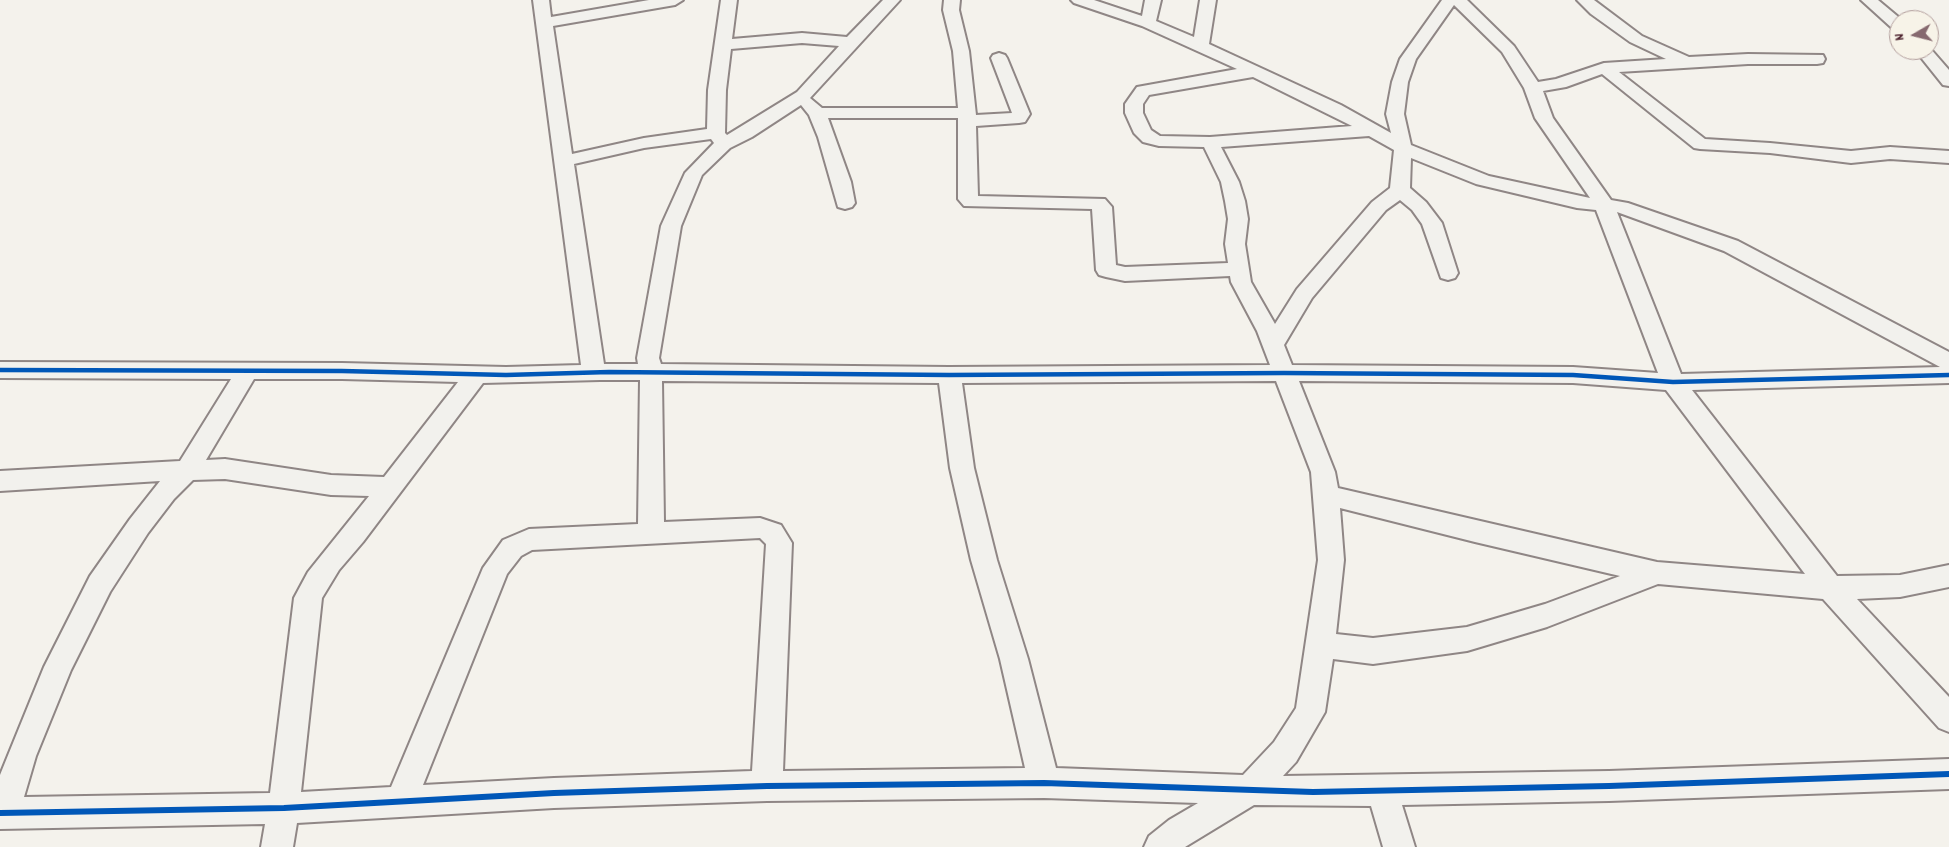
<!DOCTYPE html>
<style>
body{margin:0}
#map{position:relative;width:1949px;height:847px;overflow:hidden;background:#f4f2ec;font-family:Dekko,sans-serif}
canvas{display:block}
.north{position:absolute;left:1889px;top:10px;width:50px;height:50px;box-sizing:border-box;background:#f7f3e8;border:1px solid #b29e9c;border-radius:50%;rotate:262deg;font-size:14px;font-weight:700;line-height:20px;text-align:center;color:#4a1f2b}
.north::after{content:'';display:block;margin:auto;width:18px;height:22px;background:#86696f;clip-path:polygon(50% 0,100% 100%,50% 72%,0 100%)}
</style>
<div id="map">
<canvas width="1949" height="847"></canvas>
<div class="north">N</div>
</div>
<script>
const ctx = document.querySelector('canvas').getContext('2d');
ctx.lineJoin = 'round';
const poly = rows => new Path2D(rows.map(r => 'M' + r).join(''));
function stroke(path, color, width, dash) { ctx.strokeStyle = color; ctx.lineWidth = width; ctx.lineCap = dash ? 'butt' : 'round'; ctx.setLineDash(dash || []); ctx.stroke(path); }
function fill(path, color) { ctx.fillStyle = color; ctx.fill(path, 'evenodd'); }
const minor = poly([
 [533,0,549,0,551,17,649,0,683,0,675,5,553,26,572,154,644,138,707,129,708,90,721,0,737,0,732,39,802,33,847,37,883,0,900,0,810,98,822,108,958,108,953,51,943,10,944,0,960,0,959,10,969,51,976,115,1012,113,991,58,993,55,999,53,1005,55,1007,58,1030,114,1025,122,1019,123,976,126,978,196,1105,199,1112,207,1116,265,1125,267,1228,263,1225,244,1228,219,1225,201,1221,182,1204,147,1159,146,1143,142,1134,133,1125,113,1125,104,1137,87,1237,69,1142,26,1074,3,1071,0,1094,0,1142,16,1145,0,1161,0,1156,21,1194,37,1200,0,1216,0,1209,44,1341,105,1391,133,1386,114,1392,82,1400,59,1442,0,1467,0,1514,46,1538,82,1556,79,1604,63,1666,59,1630,42,1591,14,1577,0,1594,0,1642,36,1689,57,1748,54,1823,55,1825,59,1823,63,1817,64,1748,64,1619,72,1705,139,1770,143,1851,151,1890,147,1949,151,1949,163,1890,159,1851,163,1770,153,1700,149,1694,148,1602,74,1566,87,1543,91,1553,118,1611,200,1628,203,1738,241,1949,352,1949,383,1692,390,1837,576,1900,575,1949,565,1949,587,1900,597,1857,599,1949,697,1949,732,1939,728,1823,599,1658,584,1547,627,1467,651,1373,664,1333,659,1325,712,1296,762,1283,776,1609,771,1949,759,1949,789,1609,801,1402,805,1415,847,1383,847,1371,806,1254,805,1185,847,1144,847,1149,836,1169,820,1198,803,1044,798,767,801,554,808,297,823,293,847,261,847,265,824,0,829,0,775,44,667,90,576,130,519,160,481,0,491,0,471,180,461,231,379,0,378,0,362,342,363,506,367,581,365,533,0],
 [1454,5,1502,52,1524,88,1535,118,1590,198,1489,176,1411,145,1404,114,1408,82,1416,59,1454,5],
 [802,43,839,46,797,92,727,135,725,133,726,90,731,49,802,43],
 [1253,77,1352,126,1210,137,1160,136,1151,130,1143,113,1143,104,1149,95,1253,77],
 [801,105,809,115,818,137,838,207,845,209,852,207,855,203,851,182,828,118,958,118,958,199,964,206,1092,209,1096,270,1099,275,1106,277,1125,281,1230,276,1231,282,1257,331,1270,365,949,367,661,364,659,358,681,226,702,175,730,148,752,137,801,105],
 [1369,136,1394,150,1390,188,1372,202,1297,289,1275,324,1251,282,1245,244,1248,219,1245,201,1239,182,1221,147,1369,136],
 [711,139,714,143,685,173,661,226,637,358,638,364,604,364,574,164,644,148,711,139],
 [1411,158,1476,184,1577,208,1596,210,1658,373,1573,367,1292,365,1284,345,1312,298,1386,210,1400,200,1412,210,1422,224,1441,278,1448,280,1455,278,1458,273,1442,223,1426,202,1410,188,1411,158],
 [1617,212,1724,251,1940,367,1681,374,1617,212],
 [254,379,342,379,458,382,384,477,331,475,225,459,206,460,254,379],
 [600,380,640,380,638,524,529,529,503,540,483,568,391,787,301,792,322,598,339,570,363,542,483,383,600,380],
 [662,381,939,383,950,468,971,560,1000,659,1025,768,783,771,792,543,781,525,760,518,664,522,662,381],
 [1276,381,1311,472,1318,560,1296,708,1274,742,1243,775,1056,768,1028,659,997,560,974,468,962,383,1276,381],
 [1299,381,1573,383,1666,390,1805,574,1657,562,1338,488,1335,472,1299,381],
 [225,479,331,495,369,496,308,572,294,598,270,793,24,797,36,756,71,670,110,592,148,533,174,499,193,480,225,479],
 [1340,508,1475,542,1620,576,1545,604,1467,627,1373,638,1336,634,1344,560,1340,508],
 [760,538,766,544,752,771,554,778,423,785,507,574,521,556,532,550,760,538],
 [1861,0,1878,0,1902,20,1899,20,1899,31,1893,29,1861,0],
 [1929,47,1949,70,1949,86,1943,85,1915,50,1929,50,1929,47]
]);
stroke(minor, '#8f8685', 4);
fill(minor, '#f2f1ed');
stroke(poly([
 [0,370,342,371,506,375,609,372,949,375,1284,373,1573,375,1673,382,1949,375]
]), '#0057b8', 4.5);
stroke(poly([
 [0,813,284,808,554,793,767,786,1044,783,1313,792,1609,786,1949,774]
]), '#0057b8', 6);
</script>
